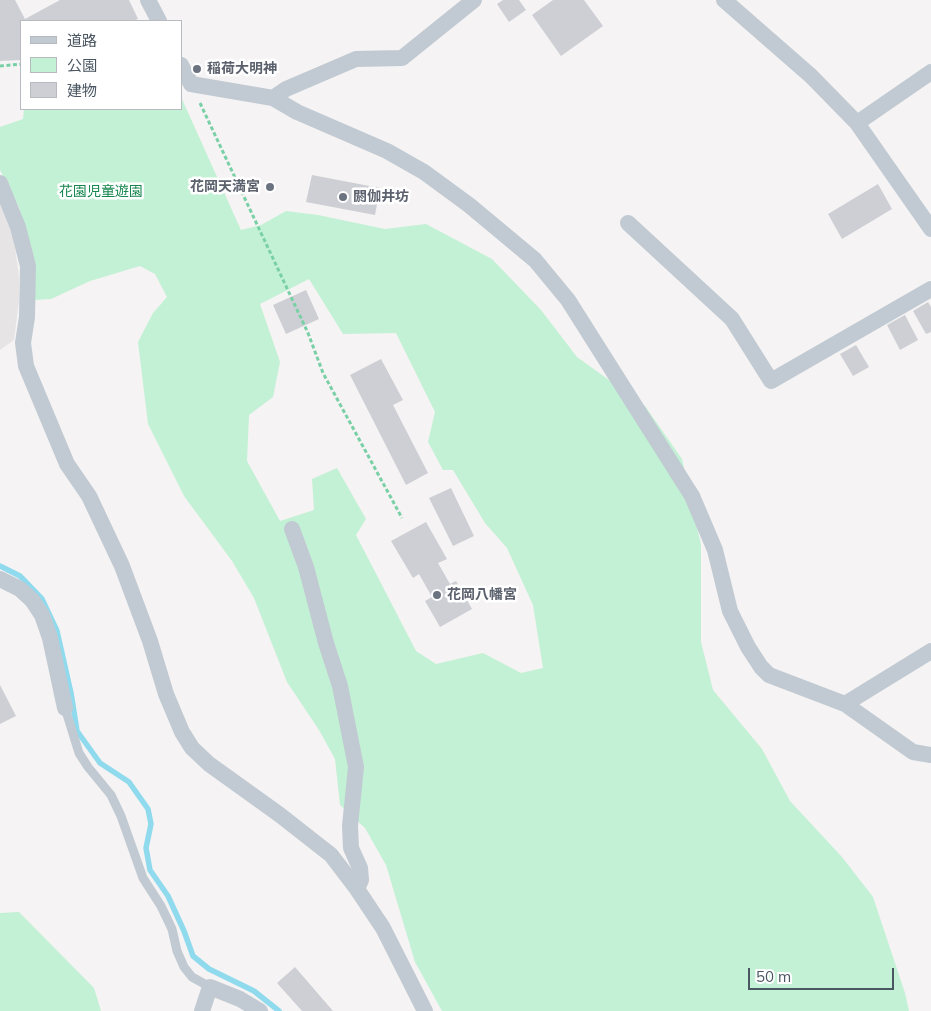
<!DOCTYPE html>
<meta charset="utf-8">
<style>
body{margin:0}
#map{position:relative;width:931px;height:1011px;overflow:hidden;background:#f5f3f3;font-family:Mulish,"Noto Sans JP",sans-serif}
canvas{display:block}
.legend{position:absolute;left:20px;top:20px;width:162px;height:90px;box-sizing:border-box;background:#fff;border:1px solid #b7bbc0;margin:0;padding:6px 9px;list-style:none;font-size:15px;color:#4a5661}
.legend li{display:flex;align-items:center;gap:10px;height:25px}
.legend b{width:25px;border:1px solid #b7bbc0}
.scale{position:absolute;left:748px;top:968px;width:146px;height:22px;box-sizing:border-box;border:2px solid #4a5661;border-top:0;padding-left:6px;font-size:15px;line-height:18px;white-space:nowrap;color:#4a5661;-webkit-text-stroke:4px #fff;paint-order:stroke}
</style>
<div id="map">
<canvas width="931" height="1011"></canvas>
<ul class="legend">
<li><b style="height:6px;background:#c1cad2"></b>道路</li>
<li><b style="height:14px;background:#c3f1d5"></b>公園</li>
<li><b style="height:14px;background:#cdcfd5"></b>建物</li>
</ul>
<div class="scale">50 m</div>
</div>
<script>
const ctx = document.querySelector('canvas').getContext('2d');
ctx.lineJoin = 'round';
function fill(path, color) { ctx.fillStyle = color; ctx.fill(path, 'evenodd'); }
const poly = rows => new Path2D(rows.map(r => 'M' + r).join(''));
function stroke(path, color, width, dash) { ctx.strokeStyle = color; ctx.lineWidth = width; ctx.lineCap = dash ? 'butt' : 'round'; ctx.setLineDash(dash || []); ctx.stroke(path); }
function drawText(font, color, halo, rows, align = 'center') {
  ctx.font = font + ' Mulish,"Noto Sans JP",sans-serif'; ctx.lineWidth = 5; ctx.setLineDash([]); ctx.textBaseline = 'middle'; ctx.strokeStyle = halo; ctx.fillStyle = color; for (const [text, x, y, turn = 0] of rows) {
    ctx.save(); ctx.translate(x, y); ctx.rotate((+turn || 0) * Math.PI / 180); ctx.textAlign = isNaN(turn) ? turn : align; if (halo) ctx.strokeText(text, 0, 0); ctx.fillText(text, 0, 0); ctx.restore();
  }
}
fill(poly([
 [0,205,13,234,19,276,19,301,14,340,0,350]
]), '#e6e4e5');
fill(poly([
 [181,97,241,230,261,225,286,211,318,215,385,229,426,224,492,259,541,310,577,357,645,406,682,459,701,545,701,642,713,690,762,749,790,801,842,857,873,897,905,993,909,1011,442,1011,415,962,386,865,365,828,340,805,335,759,319,730,287,682,254,598,232,561,184,496,148,424,138,342,153,313,167,297,155,274,140,266,90,281,51,299,34,300,34,260,19,207,0,170,0,127,23,119,24,109,181,109],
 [309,279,343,334,396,333,435,412,428,442,443,470,453,470,485,523,507,548,533,605,543,668,521,673,483,653,436,664,416,651,356,535,366,519,337,468,312,479,314,510,280,521,247,461,249,415,273,397,280,362,260,304],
 [19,912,94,988,101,1011,0,1011,0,913]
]), '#c3f1d5');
stroke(poly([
 [0,566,20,576,42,599,57,631,71,693,77,731,100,763,129,782,148,809,151,824,146,848,150,870,168,896,184,931,193,956,209,969,254,991,279,1011]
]), '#90daee', 5.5);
fill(poly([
 [0,0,15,0,25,19,60,0,129,0,138,19,132,21,21,21,21,60,0,61],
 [503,0,519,0,526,10,509,22,497,4],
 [553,0,584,0,603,26,561,56,532,15],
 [312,175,380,188,375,215,306,202],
 [878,184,892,209,842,239,828,214],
 [306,290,319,319,286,334,273,305],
 [928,302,931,307,931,332,926,334,913,311],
 [905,315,918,340,900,350,887,325],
 [856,345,869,367,853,376,840,354],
 [381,359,403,400,393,405,428,473,406,485,350,375],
 [451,488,474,536,453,546,429,498],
 [426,522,447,559,438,563,450,584,456,581,472,609,440,627,425,601,432,597,419,574,413,578,391,541],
 [0,685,16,716,0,724],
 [295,967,333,1011,302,1011,277,983]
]), '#cdcfd5');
stroke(poly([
 [0,66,21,64],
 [200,103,308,333,323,373,402,518]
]), '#7ad0a6', 3, [4, 2.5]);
stroke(poly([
 [65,708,79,753,88,767,111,795,121,816,143,878,161,906,172,929,177,951,184,967,192,977,210,987]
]), '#c1cad2', 9);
stroke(poly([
 [148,0,159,21],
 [724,0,811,76,857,123,931,229],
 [181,65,191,84,273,98,297,112,387,151,424,172,469,205,535,260,568,300,692,496,715,550,730,611,748,647,761,667,769,675,845,704,913,752,931,755],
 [273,98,286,89,356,59,402,58,474,0],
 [857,123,931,72],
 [0,183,18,227,28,266,27,317,23,343,26,366,67,464,89,496,122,566,150,641,166,694,182,732,192,748,209,764,280,815,331,855,357,889,383,928,425,1011],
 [628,223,732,319,771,381,931,289],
 [292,529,306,567,326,643,340,686,356,767,350,826,351,848,360,868,361,880,357,889],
 [0,579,20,589,32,600,42,615,50,638,65,708],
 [845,704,931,651],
 [202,1011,210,987,240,999,260,1011]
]), '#c1cad2', 16);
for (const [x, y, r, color] of [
 [197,69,5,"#6b7280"],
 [270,187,5,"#6b7280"],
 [343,197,5,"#6b7280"],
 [437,595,5,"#6b7280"]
]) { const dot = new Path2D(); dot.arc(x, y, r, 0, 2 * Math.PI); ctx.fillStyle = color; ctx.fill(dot); stroke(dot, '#fff', 2); }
drawText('bold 14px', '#5b616d', '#fff', [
 ["稲荷大明神",207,69],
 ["花岡天満宮",260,187,"right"],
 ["閼伽井坊",353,197],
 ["花岡八幡宮",447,595]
], 'left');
drawText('14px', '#17864f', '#fff', [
 ["花園児童遊園",101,192]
]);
</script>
